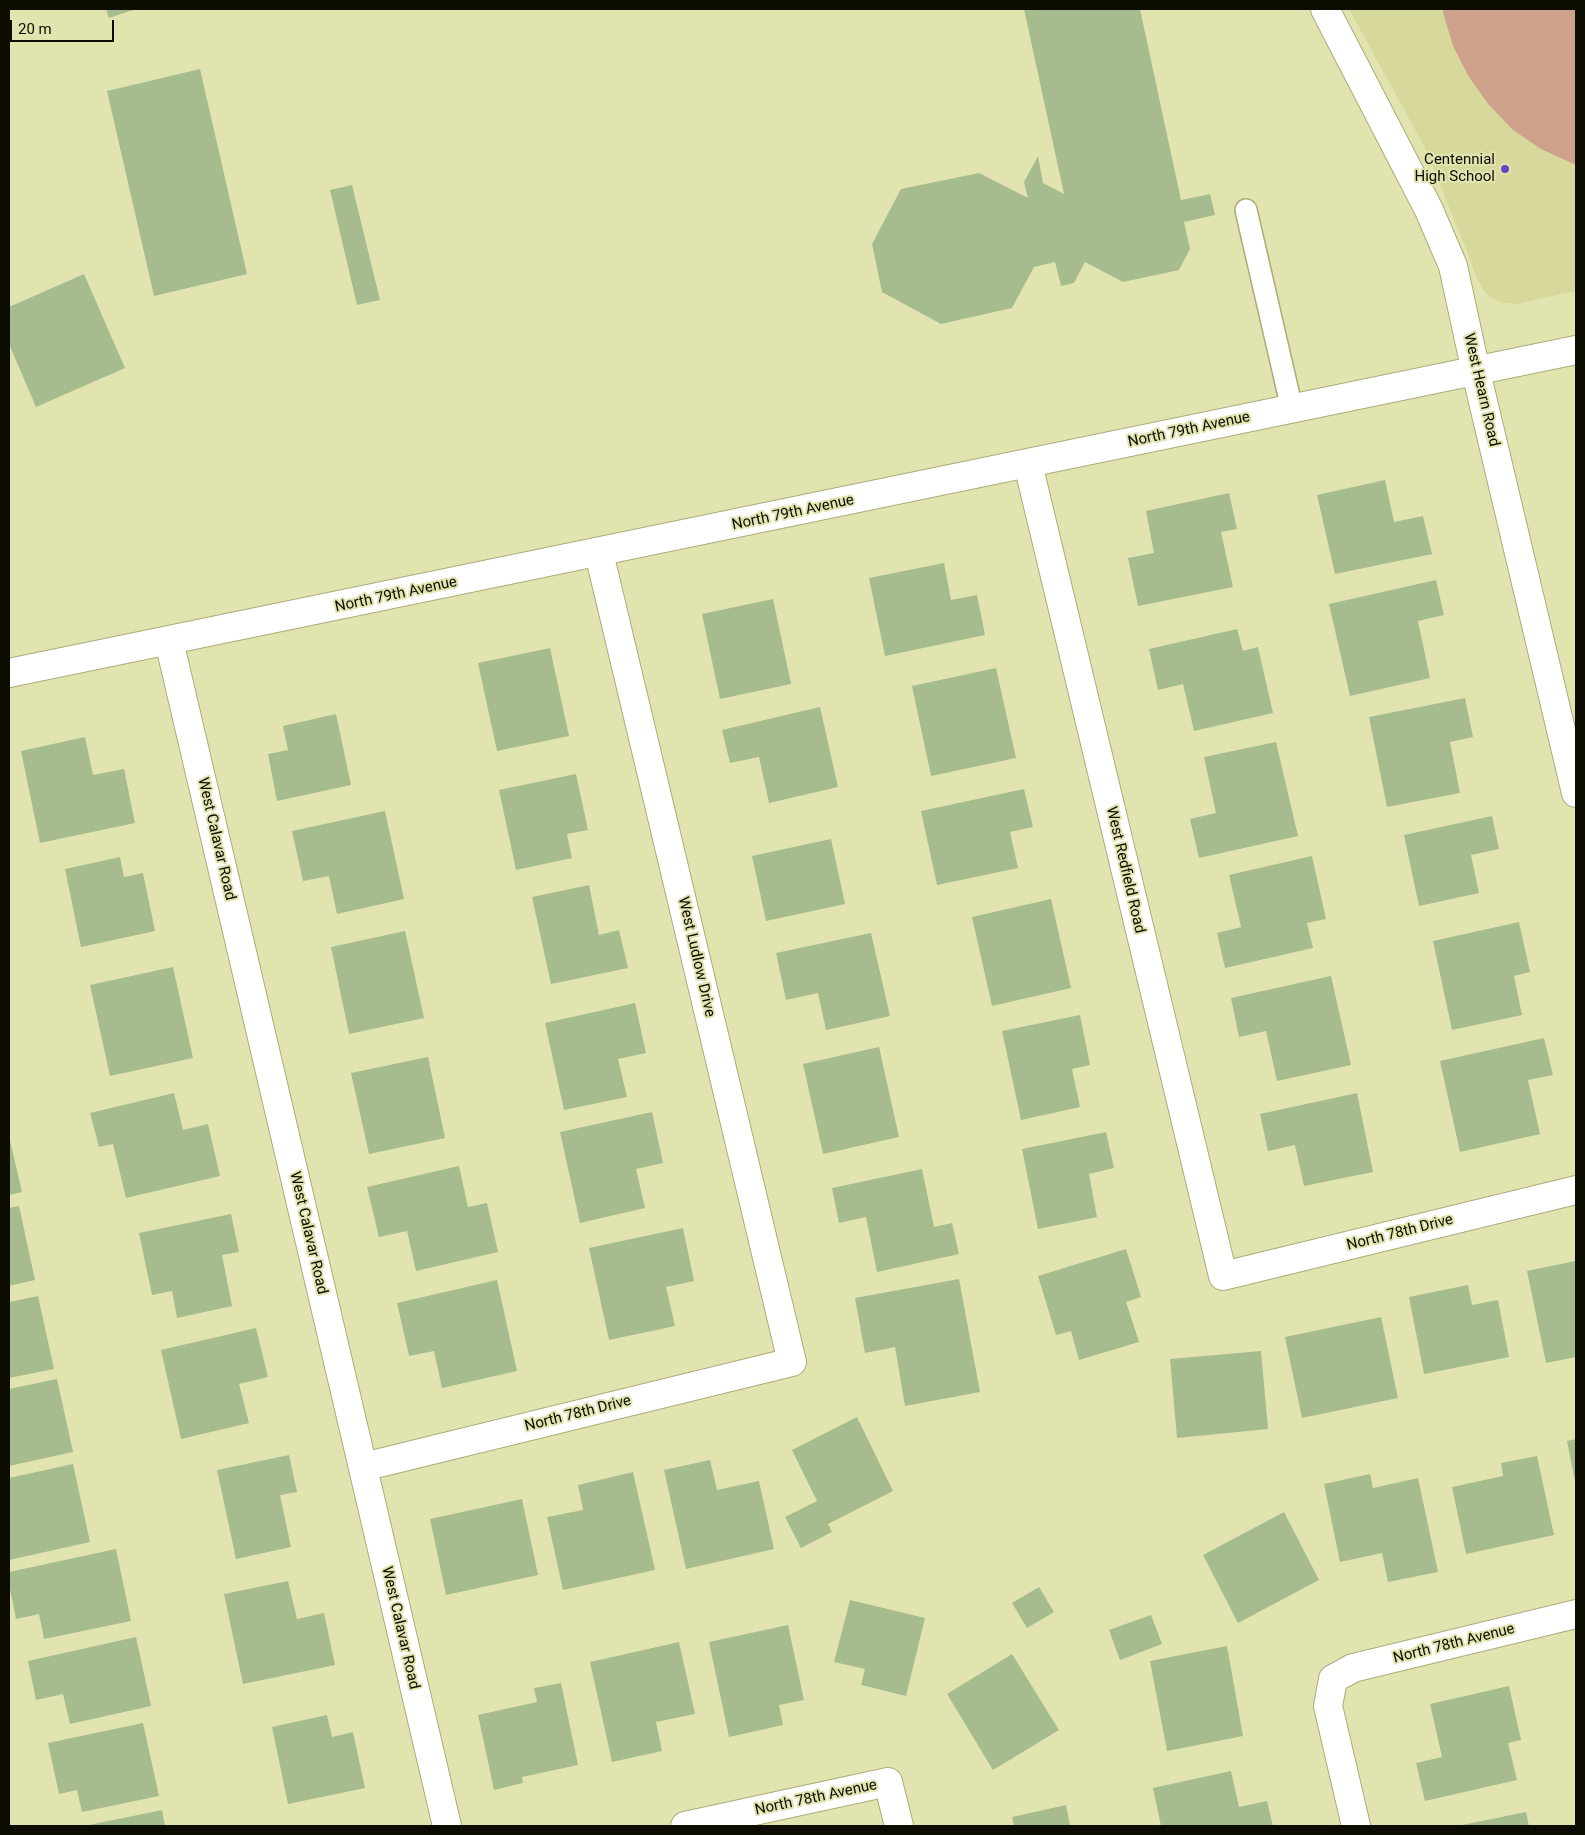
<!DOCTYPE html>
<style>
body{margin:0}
#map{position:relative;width:1585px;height:1835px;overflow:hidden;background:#e2e4b0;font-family:Roboto,sans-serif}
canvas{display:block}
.frame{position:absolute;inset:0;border:10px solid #0d0c00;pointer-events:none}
.scale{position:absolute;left:10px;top:20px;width:104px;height:22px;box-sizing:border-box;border:2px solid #0d0c00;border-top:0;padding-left:6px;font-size:15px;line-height:18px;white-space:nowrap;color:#0d0c00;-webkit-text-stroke:4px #e2e4b0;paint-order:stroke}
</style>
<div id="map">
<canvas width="1585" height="1835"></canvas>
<div class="frame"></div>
<div class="scale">20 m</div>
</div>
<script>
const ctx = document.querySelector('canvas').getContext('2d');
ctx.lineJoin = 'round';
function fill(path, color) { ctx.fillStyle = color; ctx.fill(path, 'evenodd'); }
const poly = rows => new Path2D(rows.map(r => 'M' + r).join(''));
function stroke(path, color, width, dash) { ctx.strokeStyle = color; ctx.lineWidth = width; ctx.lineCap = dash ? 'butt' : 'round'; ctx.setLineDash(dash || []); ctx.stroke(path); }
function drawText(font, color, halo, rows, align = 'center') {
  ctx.font = font + ' Roboto,sans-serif'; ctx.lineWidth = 4; ctx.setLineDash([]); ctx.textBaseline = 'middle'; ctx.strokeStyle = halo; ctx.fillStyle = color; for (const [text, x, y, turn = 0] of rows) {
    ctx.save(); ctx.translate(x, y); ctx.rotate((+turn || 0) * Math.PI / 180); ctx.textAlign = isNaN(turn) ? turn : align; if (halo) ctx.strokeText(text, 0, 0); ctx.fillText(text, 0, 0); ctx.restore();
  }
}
fill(poly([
 [1349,9,1576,9,1576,291,1516,304,1499,302,1486,294,1477,279,1465,246,1424,146]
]), '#d7d89c');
fill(poly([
 [1442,9,1576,9,1576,165,1541,149,1513,130,1489,105,1469,77,1453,46]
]), '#cea18a');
fill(poly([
 [106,9,136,9,109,18],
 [1024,9,1140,9,1181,200,1210,194,1215,215,1184,222,1190,249,1179,270,1123,282,1085,262,1074,283,1061,286,1055,262,1034,267,1012,308,941,324,882,292,872,244,901,189,979,173,1028,198,1024,182,1038,156,1043,183,1064,194],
 [200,69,247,274,154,296,107,91],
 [352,185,380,300,357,305,330,190],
 [84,274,125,368,36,407,9,344,9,307],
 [1385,480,1394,522,1423,516,1432,554,1335,574,1317,495],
 [1229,493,1237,529,1221,532,1233,587,1138,606,1128,558,1154,553,1146,511],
 [944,563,951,600,977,595,985,635,885,656,869,578],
 [1436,580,1444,615,1418,621,1430,678,1350,696,1329,604],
 [773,599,791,684,720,699,702,614],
 [1237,629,1243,651,1258,647,1273,713,1194,731,1183,684,1158,690,1149,649],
 [550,648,569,736,497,751,478,663],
 [996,668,1016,758,931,776,912,686],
 [1465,698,1473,737,1450,742,1460,793,1387,807,1369,717],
 [820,707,838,787,769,803,759,757,730,763,722,730],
 [336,714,351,785,277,801,268,754,288,750,283,726],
 [85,737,93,775,124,769,135,823,40,843,21,751],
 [1276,742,1298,836,1199,858,1190,819,1216,813,1204,757],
 [576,774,588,830,567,834,572,858,516,870,499,790],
 [1024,789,1033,827,1010,832,1018,868,937,885,921,811],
 [385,811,404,899,337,914,329,876,303,881,292,831],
 [1492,816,1499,849,1471,855,1479,893,1419,906,1404,835],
 [831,839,845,904,766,921,752,856],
 [1312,856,1326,919,1307,923,1313,948,1225,968,1217,933,1241,927,1229,875],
 [120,857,124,877,143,873,155,931,81,947,65,869],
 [589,885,599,935,619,930,628,968,551,984,532,897],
 [1051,899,1071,988,992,1006,972,917],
 [1519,922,1530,972,1514,976,1522,1015,1452,1030,1433,941],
 [405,931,424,1018,349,1034,331,947],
 [871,933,890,1016,826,1030,818,993,786,1000,776,953],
 [173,967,193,1058,110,1076,90,985],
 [1331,976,1351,1065,1277,1081,1266,1031,1239,1037,1231,998],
 [635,1003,646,1053,618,1059,627,1097,564,1110,545,1023],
 [1080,1015,1090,1065,1072,1069,1080,1107,1021,1120,1002,1031],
 [1544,1038,1553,1075,1528,1080,1540,1134,1460,1152,1440,1061],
 [879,1047,899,1137,823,1154,803,1064],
 [428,1057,445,1138,369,1154,351,1073],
 [174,1093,183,1130,208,1124,220,1176,126,1198,113,1144,99,1147,90,1113],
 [1357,1093,1373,1172,1304,1186,1295,1145,1268,1151,1260,1114],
 [652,1112,663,1163,636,1169,645,1208,580,1223,560,1132],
 [1106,1132,1114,1168,1089,1174,1097,1217,1038,1229,1022,1149],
 [9,1136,22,1192,9,1195],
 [459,1166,468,1207,487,1203,498,1252,416,1271,407,1231,379,1237,367,1187],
 [922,1169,934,1227,952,1223,959,1254,877,1272,866,1217,839,1223,832,1188],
 [19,1206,35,1280,9,1286,9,1208],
 [231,1214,239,1252,222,1255,232,1306,177,1318,172,1291,152,1295,139,1233],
 [683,1228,694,1281,666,1287,675,1326,609,1340,589,1248],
 [1126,1249,1141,1297,1126,1302,1139,1342,1079,1360,1071,1331,1056,1335,1038,1276],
 [1575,1261,1576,1357,1546,1363,1527,1271],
 [959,1279,980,1392,905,1406,895,1347,865,1353,855,1298],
 [497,1280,517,1371,442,1388,434,1351,409,1356,397,1303],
 [1468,1285,1472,1305,1498,1300,1509,1357,1424,1374,1409,1297],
 [38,1296,54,1369,9,1378,9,1302],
 [1381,1317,1398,1398,1302,1418,1285,1337],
 [256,1328,268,1377,239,1384,249,1423,181,1439,161,1350],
 [1261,1351,1268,1429,1177,1438,1170,1359],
 [57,1379,73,1452,9,1466,9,1389],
 [857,1417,893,1491,828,1524,832,1532,801,1548,785,1517,817,1501,792,1450],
 [1576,1439,1576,1481,1575,1481,1567,1441],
 [289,1455,297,1492,280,1495,291,1547,236,1559,217,1470],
 [1537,1456,1554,1535,1466,1554,1452,1487,1503,1476,1501,1463],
 [710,1460,717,1490,759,1481,774,1549,686,1569,664,1470],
 [73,1464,90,1542,9,1560,9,1478],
 [633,1472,655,1570,563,1590,547,1517,583,1510,578,1485],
 [1370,1474,1373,1488,1418,1478,1438,1572,1388,1582,1382,1553,1340,1562,1324,1484],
 [522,1499,538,1575,446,1595,430,1519],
 [1284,1512,1319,1580,1238,1623,1203,1555],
 [116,1549,131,1621,44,1639,39,1614,16,1619,9,1584,9,1572],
 [288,1581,297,1619,324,1613,335,1665,243,1684,224,1594],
 [1039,1587,1054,1612,1027,1628,1012,1603],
 [850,1600,925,1618,906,1696,861,1685,865,1669,834,1662],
 [1151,1615,1162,1644,1120,1660,1109,1630],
 [788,1625,804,1700,779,1705,783,1725,729,1737,709,1642],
 [136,1637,151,1706,70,1724,63,1694,36,1700,28,1661],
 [679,1642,695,1714,656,1722,662,1751,612,1762,590,1662],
 [1227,1646,1243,1736,1167,1751,1150,1661],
 [1012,1654,1059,1730,993,1770,947,1694],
 [561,1683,578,1765,522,1777,523,1783,494,1790,478,1715,537,1702,534,1688],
 [1509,1686,1521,1740,1508,1743,1517,1780,1425,1801,1416,1763,1442,1757,1430,1704],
 [327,1715,332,1737,353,1732,365,1788,288,1804,272,1727],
 [143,1723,159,1796,82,1812,77,1790,59,1794,48,1743],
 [1231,1771,1239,1807,1267,1801,1273,1826,1161,1826,1153,1788],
 [1066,1805,1070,1826,1014,1826,1012,1817],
 [162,1810,165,1826,90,1826,89,1825],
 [1526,1812,1529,1826,1462,1826,1462,1825]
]), '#a6bc8e');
const service = poly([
 [1246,210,1292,409]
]);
const minor = poly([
 [1325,9,1429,210,1453,266,1476,372,1576,793],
 [1028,464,1223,1276,1576,1190],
 [169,641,447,1826],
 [363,1467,792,1362,599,553],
 [685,1826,888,1782,899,1826],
 [1356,1826,1328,1706,1333,1679,1353,1668,1576,1614]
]);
const tertiary = poly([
 [9,673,1576,350]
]);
stroke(service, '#abac7a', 24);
stroke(minor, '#abac7a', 30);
stroke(tertiary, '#abac7a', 30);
stroke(service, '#fff', 21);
stroke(minor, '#fff', 28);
stroke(tertiary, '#fff', 28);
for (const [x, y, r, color] of [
 [1505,169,5,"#6245be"]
]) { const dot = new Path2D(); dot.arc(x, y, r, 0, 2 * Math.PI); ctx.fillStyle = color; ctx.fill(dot); stroke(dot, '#e2e4b0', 2); }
drawText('15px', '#0d0c00', '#e2e4b0', [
 ["Centennial",1495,160],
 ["High School",1495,177]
], 'right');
drawText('15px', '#0d0c00', '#e2e4b0', [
 ["West Hearn Road",1481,390,77],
 ["North 79th Avenue",1189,430,-12],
 ["North 79th Avenue",793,513,-12],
 ["North 79th Avenue",396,595,-12],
 ["West Calavar Road",216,839,77],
 ["West Redfield Road",1125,870,77],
 ["West Ludlow Drive",696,957,77],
 ["West Calavar Road",308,1233,77],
 ["North 78th Drive",1400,1233,-14],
 ["North 78th Drive",578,1414,-14],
 ["West Calavar Road",400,1628,77],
 ["North 78th Avenue",1454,1644,-14],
 ["North 78th Avenue",816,1798,-12]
]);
</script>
